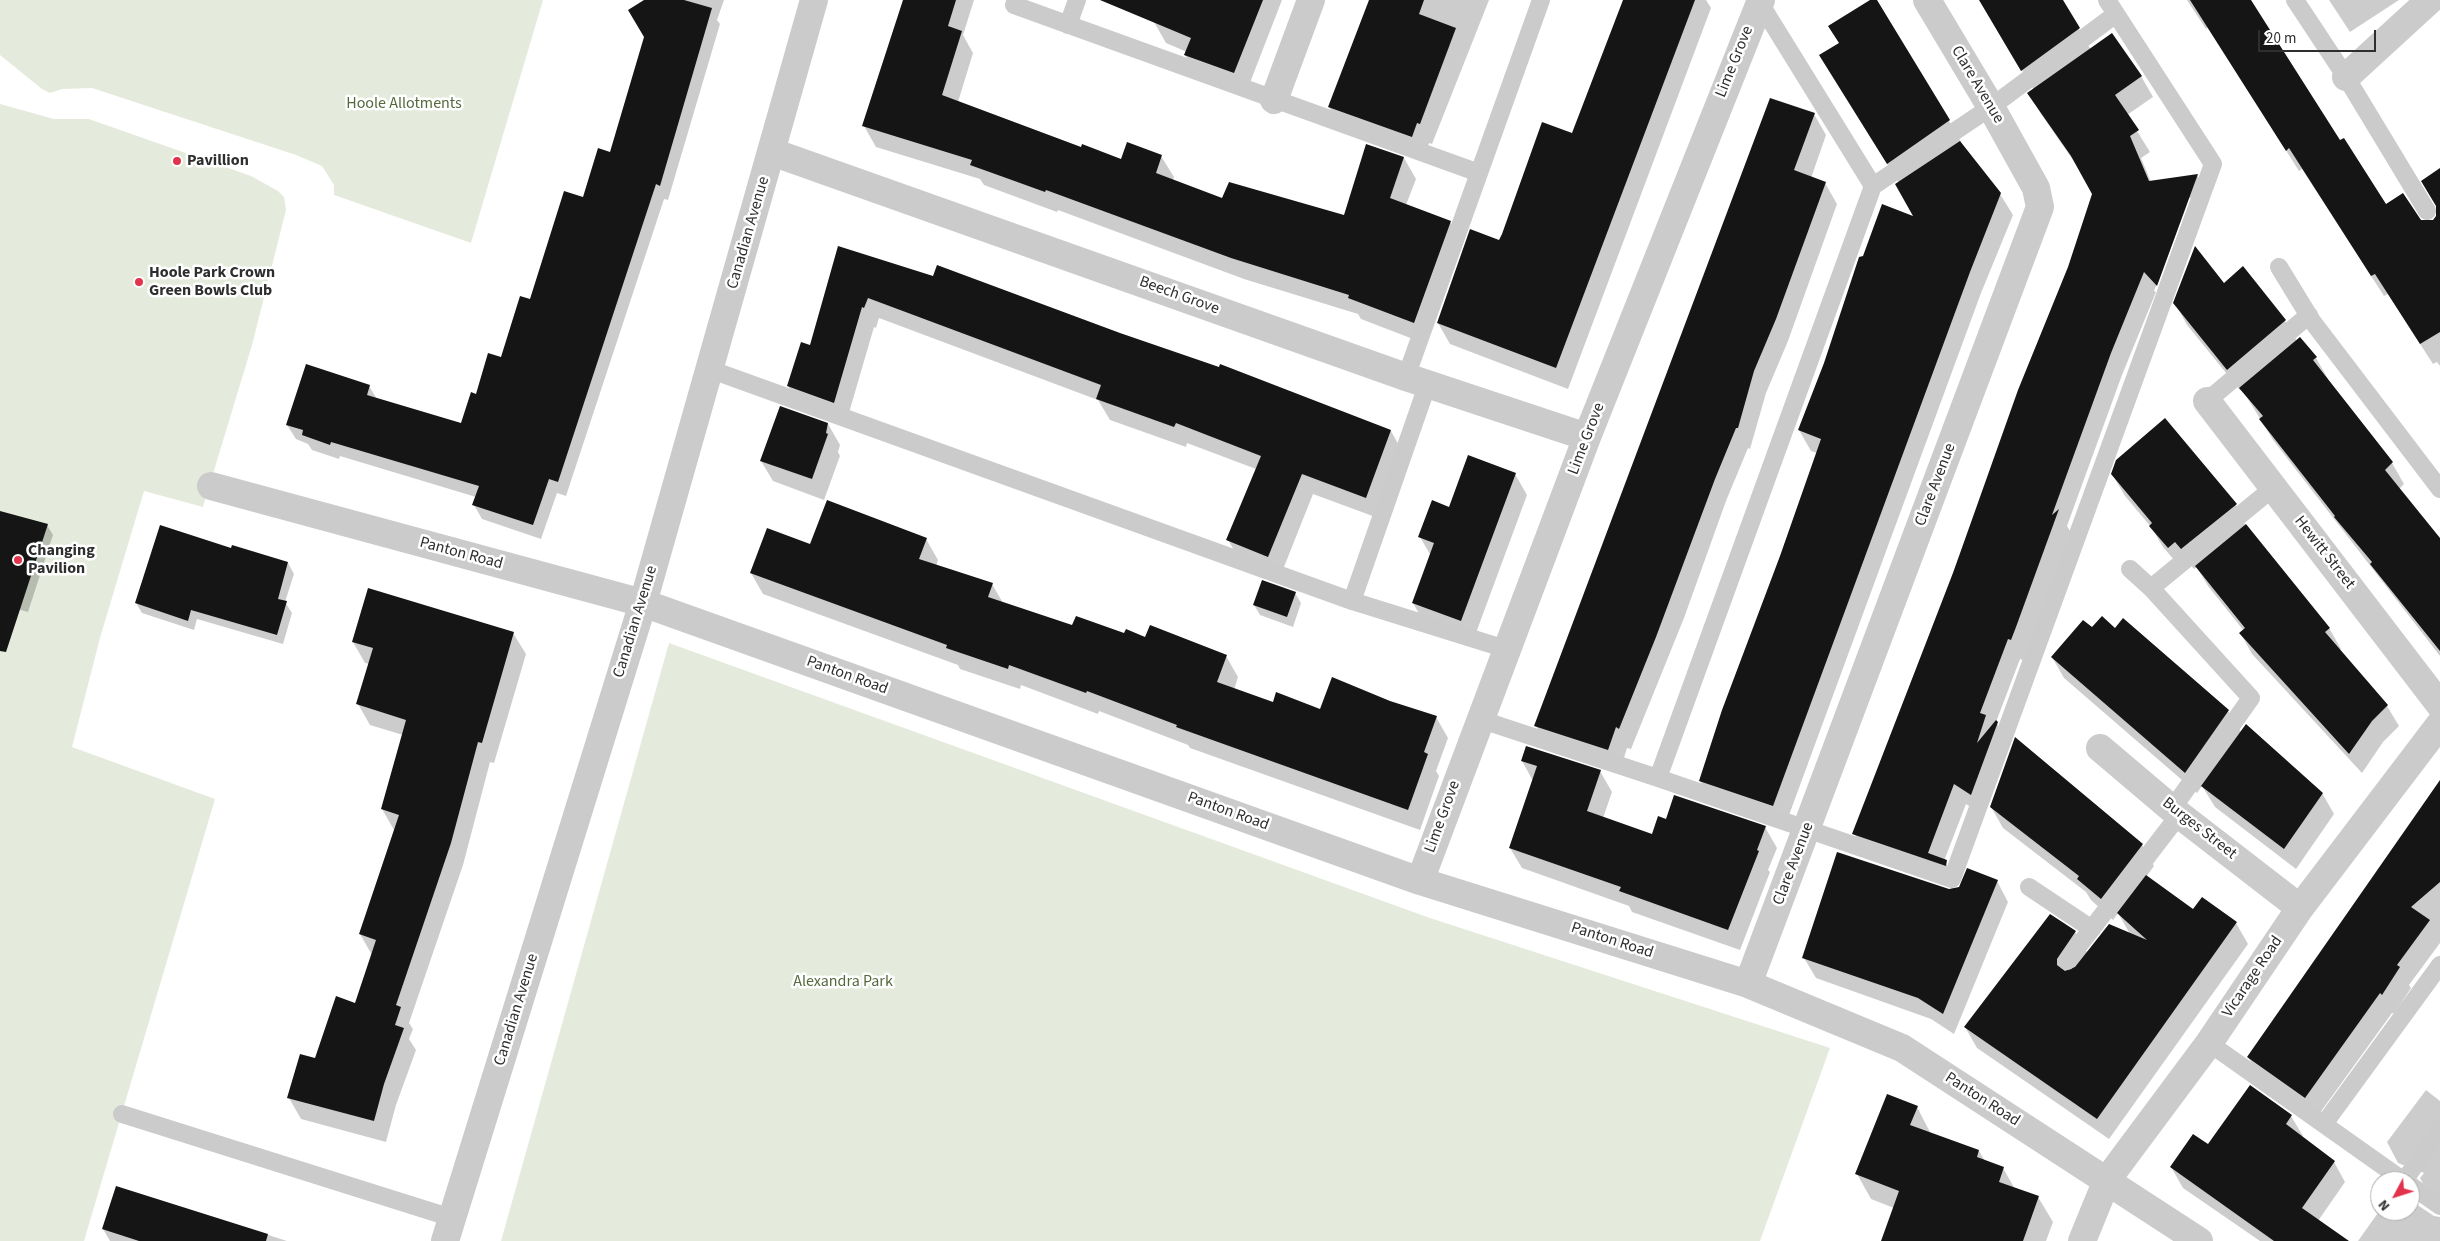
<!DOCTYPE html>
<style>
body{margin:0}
#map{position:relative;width:2440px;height:1241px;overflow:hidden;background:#fff;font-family:"Source Sans 3",sans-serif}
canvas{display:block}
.north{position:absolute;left:2370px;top:1171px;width:50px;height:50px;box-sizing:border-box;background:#fff;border:1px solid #ababab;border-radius:50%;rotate:230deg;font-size:14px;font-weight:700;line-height:20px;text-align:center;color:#2e2e2e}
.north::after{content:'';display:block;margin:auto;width:18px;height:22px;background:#e2334d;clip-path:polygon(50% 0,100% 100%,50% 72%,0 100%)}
.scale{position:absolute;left:2258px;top:30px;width:118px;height:22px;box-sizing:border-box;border:2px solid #2e2e2e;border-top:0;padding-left:6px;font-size:15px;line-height:18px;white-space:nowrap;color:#2e2e2e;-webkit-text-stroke:4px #fff;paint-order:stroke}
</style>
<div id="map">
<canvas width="2440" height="1241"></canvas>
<div class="north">N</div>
<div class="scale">20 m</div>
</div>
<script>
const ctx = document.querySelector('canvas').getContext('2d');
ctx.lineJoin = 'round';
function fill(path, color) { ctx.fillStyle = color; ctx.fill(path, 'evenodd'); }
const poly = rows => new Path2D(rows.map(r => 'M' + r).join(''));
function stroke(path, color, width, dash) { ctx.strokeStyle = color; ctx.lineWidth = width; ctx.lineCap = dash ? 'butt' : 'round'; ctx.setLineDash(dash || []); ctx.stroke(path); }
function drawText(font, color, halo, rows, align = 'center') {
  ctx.font = font + ' "Source Sans 3",sans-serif'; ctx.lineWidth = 5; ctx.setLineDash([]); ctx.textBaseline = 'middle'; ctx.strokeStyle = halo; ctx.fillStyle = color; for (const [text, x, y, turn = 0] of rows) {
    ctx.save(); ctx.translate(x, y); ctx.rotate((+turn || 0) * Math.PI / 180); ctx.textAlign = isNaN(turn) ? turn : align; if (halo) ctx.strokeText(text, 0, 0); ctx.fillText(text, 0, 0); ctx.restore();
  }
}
fill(poly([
 [0,0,543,0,471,243,334,195,334,185,322,166,296,155,92,88,62,89,50,93,42,89,0,55],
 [0,104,54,119,89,119,251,176,278,191,284,197,286,210,252,345,203,507,144,491,100,638,72,747,215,799,84,1241,0,1241],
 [669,643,1430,918,1830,1048,1760,1241,501,1241]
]), '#e5ebdc');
fill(poly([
 [646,0,724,0,717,20,720,24,668,200,664,199,566,496,557,493,541,539,482,519,474,505,476,497,340,456,339,459,312,450,308,444,296,439,287,425,369,386,377,399,462,424,476,395,501,358,611,153,645,37],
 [904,0,974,0,963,35,973,53,958,102,1082,148,1122,160,1161,156,1174,177,1173,180,1223,200,1345,217,1367,145,1404,158,1416,179,1406,205,1450,222,1462,243,1426,344,1361,319,1358,314,1244,279,1058,210,1057,212,984,185,980,179,876,147,864,126],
 [1162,0,1282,0,1246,93,1198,76,1185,55,1187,52,1166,43,1154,22],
 [1370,0,1489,0,1432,144,1429,143,1424,158,1341,128,1329,107],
 [1624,0,1706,0,1711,8,1568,389,1450,344,1438,323,1499,241,1573,135],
 [1873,0,1875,0,1949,121,1961,142,1960,143,2000,194,2013,215,1981,293,1785,826,1712,802,1700,781,1817,453,1811,451,1799,430,1916,218,1899,183,1833,76,1840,44],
 [1980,0,2062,0,2091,50,2141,76,2153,97,2127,115,2150,152,2141,158,2151,182,2197,175,2209,196,2169,305,2157,291,2191,198,2188,198,2154,291,2156,292,2122,375,2067,526,2070,531,2028,648,2023,660,2020,659,1996,722,2009,744,1983,815,1966,804,1944,861,1959,882,1957,886,1866,854,1854,833,2069,267,2093,194,2082,173,2041,114,2029,94,2034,90],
 [2187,0,2247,0,2339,142,2386,206,2421,221,2433,221,2438,216,2440,170,2440,366,2437,362,2433,364,2388,294,2384,296,2302,169,2299,171,2208,27,2206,29],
 [2329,0,2399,0,2350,32],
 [1814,114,1826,135,1811,178,1825,183,1837,204,1788,341,1766,393,1750,449,1748,448,1726,501,1684,618,1631,749,1627,748,1620,771,1548,747,1536,726],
 [839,248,1119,334,1391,431,1402,451,1378,518,1313,494,1280,577,1240,560,1228,540,1256,469,1187,443,1186,447,1110,420,1098,400,879,318,876,328,874,327,846,423,800,406,788,386,811,346],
 [2243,268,2285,321,2297,341,2300,338,2316,358,2328,379,2327,380,2392,463,2404,484,2399,489,2440,542,2440,656,2273,440,2242,389,2240,390,2187,325,2175,303,2224,285],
 [828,424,840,445,838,452,840,456,824,500,773,481,761,461],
 [1515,474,1527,495,1473,641,1425,624,1413,603,1431,556,1420,537,1450,509],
 [2112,474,2236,505,2246,527,2329,628,2341,649,2339,650,2387,706,2399,726,2383,742,2362,773,2252,654,2241,634,2244,631,2208,586,2197,567,2194,569,2188,562,2181,568,2163,547,2151,527,2125,496],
 [0,512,47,525,53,535,28,612,0,604],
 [926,539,938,560,936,566,992,584,1003,603,1073,627,1146,638,1226,656,1238,677,1234,690,1273,703,1321,711,1390,702,1436,717,1448,738,1436,771,1439,776,1420,830,1190,748,1188,745,1099,711,1098,714,1021,685,1020,689,960,669,958,665,763,594,751,573,811,546],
 [288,563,294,574,285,602,292,613,283,644,197,619,194,630,142,613,136,603],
 [1295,593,1301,603,1293,627,1260,615,1254,605],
 [2123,620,2228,711,2241,732,2322,793,2334,814,2296,869,2215,807,2202,786,2197,793,2064,678,2052,657,2115,630],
 [513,633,526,654,494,763,490,762,463,865,409,1023,413,1029,409,1039,416,1050,396,1105,386,1142,301,1119,289,1098,356,1004,372,955,360,934,394,830,382,809,403,735,370,725,358,704,370,664,365,663,353,642],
 [2016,739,2142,845,2154,866,2146,877,2193,911,2236,923,2248,944,2109,1139,1977,1048,1965,1027,2051,916,2075,932,2088,954,2130,934,2118,913,2113,920,2091,900,2086,892,2003,828,1991,807],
 [1522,761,1600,771,1612,792,1603,818,1653,836,1765,827,1777,848,1768,870,1770,872,1740,950,1632,912,1629,906,1522,868,1510,848,1533,781],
 [2440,782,2440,943,2409,985,2411,988,2394,1014,2392,1013,2317,1117,2260,1077,2248,1057],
 [1997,881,2008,902,1954,1034,1931,1019,1816,978,1804,958,1949,890],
 [2426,1090,2440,1101,2440,1204,2432,1199,2420,1178,2424,1173,2398,1163,2387,1142],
 [1917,1107,1931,1134,1979,1151,1985,1161,2003,1168,2015,1189,2038,1197,2053,1222,2046,1241,1888,1241,1894,1208,1871,1199,1857,1174],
 [2291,1116,2303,1136,2302,1138,2334,1162,2345,1182,2318,1221,2347,1241,2260,1241,2183,1188,2171,1167,2208,1146],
 [117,1187,287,1241,110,1241,103,1229],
 [2410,1200,2434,1216,2440,1217,2440,1241,2358,1241,2380,1210,2410,1211]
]), '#0003');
fill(poly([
 [644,0,684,0,712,8,660,186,656,184,558,482,549,479,533,525,472,505,479,486,331,442,330,445,302,435,303,430,286,425,306,364,370,385,367,395,461,423,471,392,476,394,488,353,501,357,520,296,530,299,564,191,583,197,598,148,610,152,644,37,628,10],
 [903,0,956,0,948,26,962,31,942,95,1081,147,1082,144,1121,159,1127,142,1162,155,1156,173,1222,198,1229,182,1344,215,1366,144,1404,157,1390,198,1451,221,1414,323,1348,298,1349,295,1231,258,1046,190,1045,192,1009,179,970,165,972,160,862,126],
 [1100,0,1263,0,1234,73,1184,55,1191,38],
 [1369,0,1424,0,1419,14,1456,28,1420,124,1417,123,1412,137,1328,107],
 [1623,0,1695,0,1556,368,1437,323,1470,229,1499,240,1502,234,1542,122,1572,133],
 [1870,0,1877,0,1950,120,1887,164,1819,55,1839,43,1828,26],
 [1979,0,2063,0,2080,28,2021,71],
 [2190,0,2251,0,2340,140,2344,138,2386,204,2403,193,2421,220,2433,220,2436,216,2436,206,2421,181,2440,168,2440,332,2420,344,2375,274,2371,276,2289,148,2286,151],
 [2112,33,2142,76,2115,95,2139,130,2130,136,2149,181,2198,174,2157,286,2144,272,2111,353,2052,515,2059,509,2016,627,2011,640,2008,639,1980,713,1986,715,1977,743,1996,720,1998,722,1971,795,1954,784,1928,853,1947,860,1946,866,1852,834,1953,573,2018,390,2068,267,2092,194,2071,156,2027,93],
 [1770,98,1815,113,1794,170,1826,182,1776,319,1754,371,1738,428,1736,428,1715,479,1656,637,1619,729,1616,727,1608,750,1534,726],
 [1960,141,2001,193,1970,272,1773,806,1699,781,1722,710,1780,556,1821,439,1798,430,1824,363,1859,257,1863,256,1882,204,1913,216,1895,184],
 [838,246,933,276,937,265,1120,333,1219,367,1220,364,1391,430,1366,498,1302,474,1268,557,1226,540,1261,456,1176,423,1174,427,1096,399,1101,385,868,298,864,308,862,307,834,403,787,386,801,342,810,345],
 [2195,246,2224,283,2243,266,2286,320,2227,370,2173,303],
 [2300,337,2317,357,2313,360,2393,462,2385,470,2440,538,2440,651,2370,564,2372,562,2334,517,2335,516,2259,419,2263,416,2239,388],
 [780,406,828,423,826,433,828,434,812,479,760,461],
 [2165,418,2237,504,2181,549,2175,542,2168,548,2149,526,2152,523,2111,474,2116,460],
 [1468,455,1516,473,1461,621,1412,603,1434,543,1418,537,1432,500,1449,507],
 [827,500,927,538,919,559,993,583,988,597,1072,625,1076,616,1124,633,1126,629,1145,637,1150,625,1227,655,1217,682,1273,702,1276,692,1320,709,1332,677,1390,701,1437,716,1424,752,1428,754,1408,810,1176,727,1177,725,1087,691,1086,693,1009,665,1008,669,946,648,947,645,750,573,767,528,810,544],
 [0,511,48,524,6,652,0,651],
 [2246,524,2330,628,2325,632,2388,705,2372,721,2349,754,2239,633,2245,628,2195,566],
 [160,525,231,548,232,545,288,562,278,599,287,601,277,635,191,610,188,621,135,603],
 [1262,580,1296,592,1287,617,1253,605],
 [368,588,514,632,482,743,478,742,451,843,396,1005,401,1007,395,1025,404,1028,384,1084,374,1121,287,1098,300,1054,315,1058,336,996,355,1003,376,940,359,934,399,815,381,809,406,720,356,704,373,648,352,642],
 [2102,616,2115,628,2123,618,2229,710,2185,773,2051,657,2083,620,2092,627],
 [2246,724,2323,793,2284,849,2201,786],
 [2015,737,2143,844,2101,899,2077,879,2079,876,1990,807],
 [1526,746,1601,770,1587,811,1652,834,1658,816,1666,819,1674,795,1766,826,1757,850,1759,851,1728,930,1619,891,1621,887,1509,848,1537,766,1521,761],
 [2440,780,2440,882,2411,907,2430,920,2397,965,2400,967,2382,995,2380,993,2305,1098,2247,1057],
 [1837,852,1949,889,1959,887,1967,868,1998,880,1943,1014,1918,998,1802,958],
 [2146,875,2193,909,2202,897,2237,922,2097,1119,1964,1027,2050,914,2076,931,2057,959,2057,965,2065,971,2075,967,2109,924,2147,940,2117,913],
 [2250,1085,2292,1115,2286,1124,2335,1161,2302,1208,2349,1241,2274,1241,2170,1167,2193,1134,2208,1144],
 [1887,1094,1918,1106,1910,1125,1979,1150,1977,1157,2004,1167,1999,1182,2039,1196,2023,1241,1881,1241,1899,1191,1855,1174],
 [116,1186,268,1234,266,1241,139,1241,102,1229]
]), '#151515');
stroke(poly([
 [1758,0,1873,186],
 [2295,0,2346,77,2427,211],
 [1014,5,1479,173],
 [1068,25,1077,0],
 [2279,267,2312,321,2440,489],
 [709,369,1352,601,1506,649],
 [1406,377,1541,0],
 [2207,401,2309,315],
 [2130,569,2151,588,2251,698,2172,809],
 [2151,588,2273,488],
 [1352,601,1428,383],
 [1479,719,1658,778,1952,879,2213,164,2107,0],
 [1658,778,1873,186,1991,107,2116,14],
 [2029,887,2092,929],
 [2067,961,2179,815],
 [2209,1043,2404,1181],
 [122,1114,452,1218],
 [2324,1124,2440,965],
 [2404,1181,2440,1129],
 [2410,1185,2440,1206]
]), '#cbcbcb', 18);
stroke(poly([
 [2346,77,2430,0],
 [1274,100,1311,0],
 [772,152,1406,377,1587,437],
 [2207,401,2440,705],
 [211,486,643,603,1420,881,1748,984,1902,1048,2199,1241],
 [2100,748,2172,809,2300,908],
 [1420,881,1587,437,1761,0],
 [1748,984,2040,207,2036,188,1991,107,1927,0],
 [2082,1241,2107,1180,2209,1043,2300,908,2440,724]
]), '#cbcbcb', 28);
stroke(poly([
 [445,1241,643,603,814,0]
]), '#cbcbcb', 28);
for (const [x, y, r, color] of [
 [177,161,5,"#e2334d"],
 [139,282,5,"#e2334d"],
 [18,560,5,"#e2334d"]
]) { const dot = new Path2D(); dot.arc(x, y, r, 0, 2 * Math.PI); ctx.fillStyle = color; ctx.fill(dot); stroke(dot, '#fff', 2); }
drawText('16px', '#2e2e2e', '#fff', [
 ["Lime Grove",1735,62,-68],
 ["Clare Avenue",1977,85,59],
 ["Canadian Avenue",749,233,-74],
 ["Beech Grove",1179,296,20],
 ["Lime Grove",1587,439,-69],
 ["Clare Avenue",1936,485,-69],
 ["Hewitt Street",2324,553,52],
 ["Panton Road",461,554,15],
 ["Canadian Avenue",636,622,-73],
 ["Panton Road",847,676,20],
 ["Panton Road",1228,812,20],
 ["Lime Grove",1443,817,-70],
 ["Burges Street",2199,829,38],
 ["Clare Avenue",1794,864,-69],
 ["Panton Road",1612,941,18],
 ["Vicarage Road",2253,977,-56],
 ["Canadian Avenue",517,1010,-73],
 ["Panton Road",1982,1100,33]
]);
drawText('16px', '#55693c', '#fff', [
 ["Hoole Allotments",404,104],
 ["Alexandra Park",843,982]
]);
drawText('bold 16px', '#2e2e2e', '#fff', [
 ["Pavillion",187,161],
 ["Hoole Park Crown",149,273],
 ["Green Bowls Club",149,291],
 ["Changing",28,551],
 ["Pavilion",28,569]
], 'left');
</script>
